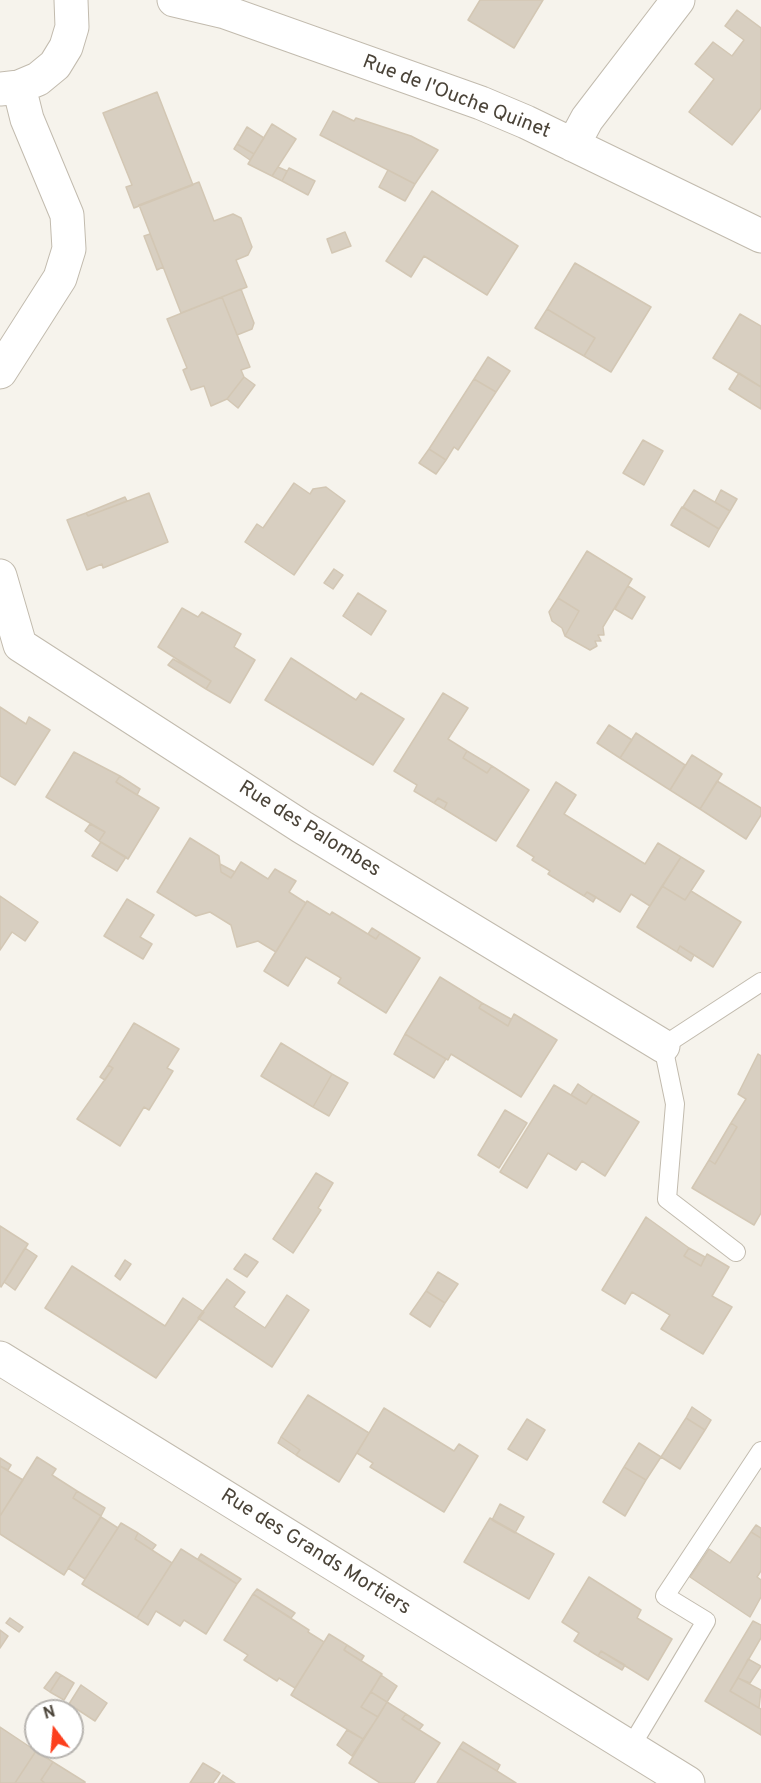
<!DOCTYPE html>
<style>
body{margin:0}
#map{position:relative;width:761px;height:1783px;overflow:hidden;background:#f6f3ec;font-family:Overpass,sans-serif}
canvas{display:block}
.north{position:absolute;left:24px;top:1699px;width:60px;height:60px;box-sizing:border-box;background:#fff;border:2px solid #b7b4b0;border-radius:50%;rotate:344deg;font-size:16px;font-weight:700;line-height:24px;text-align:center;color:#4b4439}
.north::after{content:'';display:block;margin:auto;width:21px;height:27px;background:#fc3f1d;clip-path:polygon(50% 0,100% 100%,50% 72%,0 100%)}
</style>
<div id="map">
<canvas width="761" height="1783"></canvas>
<div class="north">N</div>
</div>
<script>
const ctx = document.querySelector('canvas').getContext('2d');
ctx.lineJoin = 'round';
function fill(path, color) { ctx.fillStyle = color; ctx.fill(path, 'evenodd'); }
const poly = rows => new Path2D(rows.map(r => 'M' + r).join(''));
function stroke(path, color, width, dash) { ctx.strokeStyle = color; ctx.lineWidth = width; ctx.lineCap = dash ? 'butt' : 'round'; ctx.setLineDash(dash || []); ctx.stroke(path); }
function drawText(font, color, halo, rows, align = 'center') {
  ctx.font = font + ' Overpass,sans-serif'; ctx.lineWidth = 4.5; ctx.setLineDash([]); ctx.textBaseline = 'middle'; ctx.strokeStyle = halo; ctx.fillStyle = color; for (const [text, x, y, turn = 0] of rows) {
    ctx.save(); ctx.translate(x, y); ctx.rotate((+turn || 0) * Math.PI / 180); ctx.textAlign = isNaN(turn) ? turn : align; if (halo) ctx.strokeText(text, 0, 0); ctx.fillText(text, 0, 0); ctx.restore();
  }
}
const building = poly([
 [480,0,543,0,514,48,468,20,480,0],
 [737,10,761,28,761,108,732,145,689,112,714,79,695,64,713,42,732,56,744,40,725,26,737,10],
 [157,92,193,185,134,208,126,187,132,185,103,113,157,92],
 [333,111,354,121,356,118,411,136,438,150,415,184,320,135,333,111],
 [272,124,296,139,272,176,248,164,272,124],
 [247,127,264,138,254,154,237,144,247,127],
 [237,144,254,154,250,160,234,149,237,144],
 [278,167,287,171,282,181,272,176,278,167],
 [289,168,315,181,308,195,282,181,289,168],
 [388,170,415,184,405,201,379,187,388,170],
 [199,182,214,221,233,214,241,218,252,247,248,255,236,260,247,287,181,313,139,205,199,182],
 [432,191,518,246,487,295,424,256,411,277,386,261,432,191],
 [345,232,351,246,332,253,327,239,345,232],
 [150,234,163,267,157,270,144,236,150,234],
 [575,263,651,307,611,372,584,356,595,338,547,309,575,263],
 [241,289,254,323,252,329,237,335,222,297,241,289],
 [222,297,250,367,241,370,244,377,227,399,211,406,204,386,191,390,183,370,187,368,167,319,222,297],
 [547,309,595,338,584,356,535,328,547,309],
 [740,314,761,326,761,387,713,358,740,314],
 [488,357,510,371,496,392,474,379,488,357],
 [739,373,761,387,761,409,729,389,739,373],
 [244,377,255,385,238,408,227,399,244,377],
 [474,379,496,392,458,450,454,447,446,460,429,449,474,379],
 [643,440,663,451,644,485,623,473,643,440],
 [429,449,446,460,436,474,419,463,429,449],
 [294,483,310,494,313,489,326,487,345,501,294,575,245,542,257,524,263,528,294,483],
 [694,490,730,511,719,529,683,507,694,490],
 [721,490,737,499,730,511,715,502,721,490],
 [149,493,168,542,103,568,102,564,87,570,67,520,86,513,88,516,149,493],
 [125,497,127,501,88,516,86,513,125,497],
 [682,507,719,529,709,547,671,525,682,507],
 [587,551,632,579,603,627,604,635,598,635,601,641,595,641,597,646,590,650,565,636,579,611,558,598,587,551],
 [334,569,343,575,333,589,324,583,334,569],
 [628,586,645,597,632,619,615,609,628,586],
 [358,593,386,611,371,635,343,616,358,593],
 [558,598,579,611,565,636,562,628,552,621,549,612,558,598],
 [182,608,198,617,202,612,241,634,234,647,255,660,230,703,206,689,211,681,158,647,182,608],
 [291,658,356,700,361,693,404,719,373,765,265,700,291,658],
 [173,659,211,681,206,689,168,665,173,659],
 [443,693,468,708,448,739,467,751,463,758,487,773,492,766,529,790,496,841,444,809,447,803,438,798,434,803,414,791,417,785,394,771,443,693],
 [0,707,26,724,29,717,50,730,15,785,0,776,0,707],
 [609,725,632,740,620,758,597,743,609,725],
 [636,733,685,765,670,790,620,758,636,733],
 [467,751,492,766,487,773,463,758,467,751],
 [74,752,120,776,116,782,159,808,128,859,99,841,105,832,46,797,74,752],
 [692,755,722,774,700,809,670,790,692,755],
 [120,776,140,789,137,795,116,782,120,776],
 [717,781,761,808,761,815,746,839,700,809,717,781],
 [556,782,576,795,564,814,645,864,658,843,681,857,650,906,631,894,620,912,587,892,584,896,548,874,550,871,532,860,534,857,517,846,556,782],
 [438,798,447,803,444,809,434,803,438,798],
 [90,824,105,832,99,841,85,831,90,824],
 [190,838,219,856,221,872,231,878,241,862,268,879,275,869,296,881,289,892,306,903,276,952,258,941,237,947,231,925,210,912,196,916,157,892,190,838],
 [101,842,126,857,117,871,92,856,101,842],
 [681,857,704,871,685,900,662,886,681,857],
 [220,864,235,872,231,878,221,872,220,864],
 [662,886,685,900,691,891,741,922,713,967,680,946,677,952,637,927,662,886],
 [587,892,596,897,593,902,584,896,587,892],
 [0,896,38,922,25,941,12,932,0,950,0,896],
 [127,899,154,915,140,937,152,944,143,959,104,936,127,899],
 [307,901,330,915,332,912,376,939,380,933,420,958,386,1013,338,983,341,978,306,957,288,986,264,971,307,901],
 [372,928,380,933,376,939,368,934,372,928],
 [680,946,694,955,691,961,677,952,680,946],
 [440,977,482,1003,479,1008,508,1026,514,1014,557,1040,521,1097,451,1054,448,1060,405,1034,440,977],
 [482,1003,511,1019,508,1026,479,1008,482,1003],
 [134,1023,179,1049,167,1068,173,1071,149,1110,144,1107,120,1146,77,1119,113,1068,108,1065,134,1023],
 [405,1034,446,1059,434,1078,394,1054,405,1034],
 [281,1043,332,1074,313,1107,261,1076,281,1043],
 [758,1054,761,1056,761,1213,754,1225,692,1188,709,1160,715,1164,737,1127,731,1123,746,1099,738,1094,758,1054],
 [108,1065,113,1068,105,1080,100,1077,108,1065],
 [332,1074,348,1083,329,1116,313,1107,332,1074],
 [578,1084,593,1094,586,1104,571,1095,578,1084],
 [554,1085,586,1104,593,1094,639,1122,605,1176,582,1161,576,1170,548,1153,527,1188,500,1172,554,1085],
 [505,1110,527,1123,499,1168,478,1155,505,1110],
 [731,1123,737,1127,715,1164,709,1160,731,1123],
 [316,1173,333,1183,318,1208,321,1210,293,1253,273,1239,316,1173],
 [646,1217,689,1248,684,1256,701,1266,707,1254,729,1267,712,1296,732,1307,703,1354,661,1329,670,1315,632,1292,625,1304,602,1290,646,1217],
 [0,1226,28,1244,1,1287,0,1286,0,1226],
 [25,1248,37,1256,15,1290,4,1282,25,1248],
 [689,1248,705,1257,701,1266,684,1256,689,1248],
 [245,1254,258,1262,247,1277,234,1269,245,1254],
 [125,1260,131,1264,120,1280,115,1276,125,1260],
 [72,1266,165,1326,183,1298,204,1312,156,1378,45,1308,72,1266],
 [438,1272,458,1284,445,1303,426,1291,438,1272],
 [227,1279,245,1292,234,1307,265,1328,287,1295,309,1310,272,1367,198,1318,227,1279],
 [426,1291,445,1303,430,1327,410,1314,426,1291],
 [308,1395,369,1433,339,1482,296,1455,300,1450,281,1437,308,1395],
 [692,1407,711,1420,705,1430,686,1418,692,1407],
 [384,1408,454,1451,459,1444,478,1456,444,1512,370,1467,373,1463,357,1453,384,1408],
 [686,1418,705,1430,680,1469,661,1457,686,1418],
 [527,1419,545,1430,527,1460,508,1449,527,1419],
 [281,1437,300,1450,296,1455,278,1443,281,1437],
 [639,1443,661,1457,646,1480,624,1467,639,1443],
 [37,1457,56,1469,52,1475,77,1491,73,1498,101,1516,64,1575,0,1534,0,1516,37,1457],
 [0,1458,11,1465,8,1470,0,1466,0,1458],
 [0,1466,23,1480,0,1516,0,1466],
 [624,1467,646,1480,625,1516,603,1502,624,1467],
 [77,1491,105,1508,101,1516,73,1498,77,1491],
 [500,1504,524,1517,515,1533,492,1520,500,1504],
 [101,1517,118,1528,85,1579,68,1568,101,1517],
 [490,1518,554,1554,529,1599,464,1562,490,1518],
 [121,1523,138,1533,135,1539,172,1563,137,1618,82,1584,121,1523],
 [756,1525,761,1528,761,1538,751,1532,756,1525],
 [751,1532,761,1538,761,1571,757,1577,761,1580,761,1597,750,1617,690,1577,709,1549,730,1563,751,1532],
 [138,1533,156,1545,152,1550,135,1539,138,1533],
 [181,1549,237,1584,206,1634,184,1620,180,1626,156,1611,148,1625,137,1618,181,1549],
 [201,1554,241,1579,237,1584,198,1559,201,1554],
 [589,1577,641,1610,637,1618,672,1639,648,1680,601,1651,598,1656,574,1641,579,1633,562,1622,589,1577],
 [257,1589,295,1613,291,1618,253,1594,257,1589],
 [253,1594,309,1630,308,1632,324,1642,295,1688,279,1678,277,1681,244,1660,248,1655,224,1640,253,1594],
 [10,1618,23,1627,19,1632,6,1623,10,1618],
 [753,1621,761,1625,761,1638,730,1691,761,1709,761,1735,705,1701,753,1621],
 [0,1630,8,1636,0,1648,0,1630],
 [329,1634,347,1645,344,1650,382,1674,361,1707,378,1717,363,1739,291,1695,329,1634],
 [347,1645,364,1656,361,1661,344,1650,347,1645],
 [601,1651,625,1665,622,1670,598,1656,601,1651],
 [748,1659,761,1666,750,1683,738,1678,748,1659],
 [56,1672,61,1675,50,1692,44,1688,56,1672],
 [61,1675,74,1683,64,1700,50,1692,61,1675],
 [381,1675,397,1686,387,1702,371,1692,381,1675],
 [738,1678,761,1690,759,1708,730,1691,738,1678],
 [81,1685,107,1703,95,1721,69,1704,81,1685],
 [371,1692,387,1702,378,1717,361,1707,371,1692],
 [387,1702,406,1714,402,1719,440,1743,414,1783,380,1783,349,1763,387,1702],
 [406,1714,423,1725,419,1730,402,1719,406,1714],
 [0,1727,36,1751,15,1783,0,1783,0,1727],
 [347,1730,363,1739,352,1756,337,1745,347,1730],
 [463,1742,500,1765,497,1771,459,1748,463,1742],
 [459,1748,497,1771,516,1783,437,1783,459,1748],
 [36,1751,53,1762,41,1780,45,1783,15,1783,36,1751],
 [53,1762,85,1782,85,1783,45,1783,41,1780,53,1762],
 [203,1763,220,1773,213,1783,190,1783,203,1763],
 [223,1775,235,1783,218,1783,223,1775]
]);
fill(building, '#d8cfc1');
stroke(building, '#d3c7b4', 1.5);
const service = poly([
 [736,1252,667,1199,675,1104,663,1046,761,982],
 [630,1748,706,1621,665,1596,761,1451]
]);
const minor = poly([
 [174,0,225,12,481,103,526,122,761,236],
 [0,89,19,87,38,79,55,65,66,47,72,27,71,0],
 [573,145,587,119,678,0],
 [0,372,60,278,69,249,67,215,27,119,19,87],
 [0,576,20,645,302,827,663,1046],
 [0,1358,688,1783]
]);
stroke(service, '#c2bbae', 20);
stroke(minor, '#c2bbae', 35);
stroke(service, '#fff', 18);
stroke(minor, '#fff', 33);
drawText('20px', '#4b4439', '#fff', [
 ["Rue de l'Ouche Quinet",456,98,21],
 ["Rue des Palombes",309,830,32],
 ["Rue des Grands Mortiers",315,1553,32]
]);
</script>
